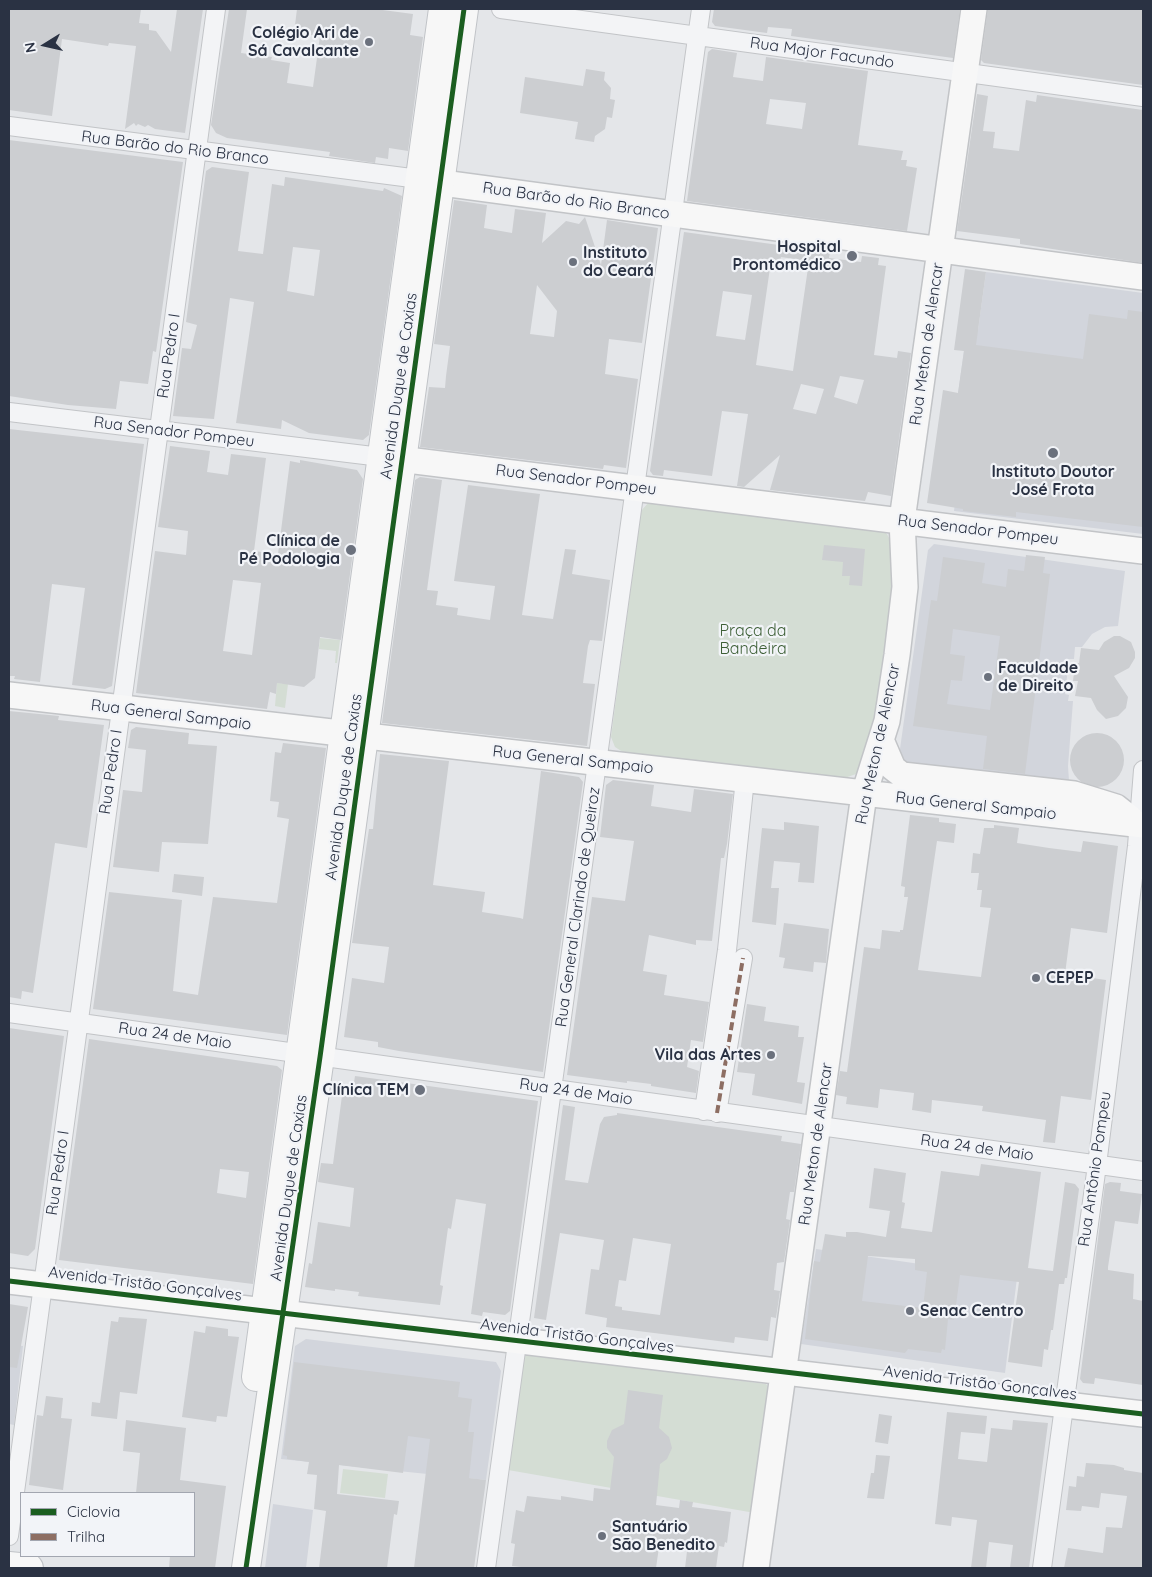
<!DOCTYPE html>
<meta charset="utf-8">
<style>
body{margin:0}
#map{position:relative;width:1152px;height:1577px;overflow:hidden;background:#e4e6e9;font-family:Quicksand,sans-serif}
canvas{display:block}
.frame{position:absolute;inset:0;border:10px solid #2a3243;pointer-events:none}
.legend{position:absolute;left:20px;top:1492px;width:175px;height:65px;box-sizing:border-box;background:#f2f4f8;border:1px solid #a2a6b0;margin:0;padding:6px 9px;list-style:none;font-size:15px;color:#2a3243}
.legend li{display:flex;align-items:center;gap:10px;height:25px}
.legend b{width:25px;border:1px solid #a2a6b0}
.north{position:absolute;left:20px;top:20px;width:50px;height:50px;-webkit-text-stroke:4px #f2f4f8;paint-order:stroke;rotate:260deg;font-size:14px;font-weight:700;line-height:20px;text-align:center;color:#2a3243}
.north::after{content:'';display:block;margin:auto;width:18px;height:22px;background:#2a3243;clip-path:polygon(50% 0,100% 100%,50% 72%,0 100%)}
</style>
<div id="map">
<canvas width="1152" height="1577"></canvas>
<div class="frame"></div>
<ul class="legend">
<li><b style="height:6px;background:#1b5e20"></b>Ciclovia</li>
<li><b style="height:6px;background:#8d6e63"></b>Trilha</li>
</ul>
<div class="north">N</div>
</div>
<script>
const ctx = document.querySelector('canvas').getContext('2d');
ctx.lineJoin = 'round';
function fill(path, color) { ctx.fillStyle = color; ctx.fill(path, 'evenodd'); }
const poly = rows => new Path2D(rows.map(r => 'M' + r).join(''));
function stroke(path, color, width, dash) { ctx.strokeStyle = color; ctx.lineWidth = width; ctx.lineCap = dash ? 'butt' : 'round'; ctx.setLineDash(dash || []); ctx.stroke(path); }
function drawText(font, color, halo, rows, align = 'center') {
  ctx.font = font + ' Quicksand,sans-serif'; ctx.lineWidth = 4.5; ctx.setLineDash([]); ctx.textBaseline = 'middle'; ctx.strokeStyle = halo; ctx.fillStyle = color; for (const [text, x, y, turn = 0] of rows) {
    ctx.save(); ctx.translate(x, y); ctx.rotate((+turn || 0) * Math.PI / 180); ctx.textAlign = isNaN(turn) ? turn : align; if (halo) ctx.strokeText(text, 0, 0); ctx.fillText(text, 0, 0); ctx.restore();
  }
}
fill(poly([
 [986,272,1143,293,1143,534,954,511,969,395,958,393,967,329,978,330],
 [934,544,1125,571,1118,626,1105,627,1092,634,1082,647,1075,647,1074,659,1069,659,1065,694,1069,695,1068,701,1073,701,1068,766,1069,781,904,764,899,756,928,550],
 [816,1249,1017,1278,1005,1373,801,1344],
 [306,1339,496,1362,501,1371,486,1480,281,1459,295,1346],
 [9,1344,23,1346,14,1425,9,1424],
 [273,1504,313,1510,306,1568,265,1568]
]), '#d2d5dc');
fill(poly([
 [649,502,881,529,887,534,892,544,895,595,889,666,863,766,856,774,839,780,626,754,615,747,611,737,641,511],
 [320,638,340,640,337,663,335,663,336,651,319,649],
 [277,683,288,684,285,708,275,706],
 [527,1354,766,1384,770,1389,755,1513,508,1470,524,1357],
 [343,1469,388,1474,385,1498,340,1493]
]), '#d4ddd4');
fill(poly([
 [9,9,141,9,139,23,149,24,149,30,156,31,171,52,177,9,203,9,185,133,155,129,148,125,145,127,138,124,136,126,134,123,125,129,136,46,109,43,108,46,62,39,52,116,9,110],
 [229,9,247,9,241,53,272,57,271,60,290,63,287,83,313,87,320,36,294,33,297,9,375,9,413,14,410,35,423,37,408,151,389,148,388,159,376,157,375,163,329,156,330,152,227,138,216,133,211,125],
 [714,9,960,9,953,58,791,36,792,29,768,27,767,33,715,26,712,22],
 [988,9,1143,9,1143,85,984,63,981,60],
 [712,49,737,53,733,77,763,81,766,57,868,71,858,145,903,151,901,160,907,160,906,166,917,168,907,231,687,201,708,52],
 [770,99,806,103,802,129,766,124],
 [586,69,605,72,604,80,611,88,610,99,615,100,612,118,607,117,605,129,595,136,594,142,575,139,578,122,520,113,525,77,583,86],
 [977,94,988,96,983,131,995,132,993,148,1019,151,1026,100,1036,102,1037,95,1143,110,1143,263,1020,244,1020,239,957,231],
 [9,140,183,162,156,352,153,351,148,384,120,381,116,409,68,405,9,396],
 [212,167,249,172,238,251,263,254,272,184,284,186,285,177,383,191,384,188,402,196,369,435,363,440,309,433,282,420,281,429,236,423,254,302,230,298,214,419,173,416,182,348,191,349,197,325,186,322,206,171],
 [293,247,320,250,314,296,287,291],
 [454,200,487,205,484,228,512,233,515,209,546,213,542,243,566,221,579,224,585,217,601,265,607,220,658,228,642,343,609,339,605,374,638,379,626,468,604,465,603,469,420,447,429,387,445,388,446,376,450,346,434,344],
 [537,285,557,311,554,337,530,334],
 [684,232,830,252,829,258,861,262,862,256,879,258,878,265,886,266,874,355,897,358,898,351,911,353,891,496,868,492,865,501,770,490,780,455,744,487,737,486,748,414,722,411,712,476,664,470,663,476,653,475,650,471],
 [781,257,809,261,793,371,756,365,771,261,780,262],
 [723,291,752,295,745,340,716,336],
 [840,376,864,380,857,404,834,397],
 [801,384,824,389,816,414,793,409],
 [965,269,986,272,976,345,1083,359,1089,314,1127,319,1128,310,1143,312,1143,527,1016,512,1016,517,963,511,963,509,927,503,943,390,958,393,964,351,954,350],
 [9,429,144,444,112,686,105,689,72,685,85,588,52,584,40,682,14,679,15,676,9,676],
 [170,446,210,451,207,472,228,475,231,454,266,458,254,551,278,554,290,461,300,463,300,460,357,470,363,479,341,640,320,637,315,678,304,687,277,683,276,694,270,692,267,709,136,693,155,551,186,555,188,531,158,527],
 [233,580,261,583,252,655,223,651],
 [420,477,442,480,427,590,438,591,436,605,458,608,457,615,490,620,495,586,454,581,468,485,540,494,522,615,553,619,565,549,576,550,572,574,610,580,602,641,590,640,588,646,583,683,595,684,587,746,382,723,415,480],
 [824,545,865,549,862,586,849,585,850,576,842,576,843,562,822,560],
 [1026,555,1045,557,1043,573,1050,574,1025,774,983,769,987,736,913,726,931,600,937,601,943,557,985,563,982,583,1006,587,1008,569,1024,571],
 [953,629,1000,636,990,710,947,704,951,680,962,681,965,656,950,654],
 [1114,636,1120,636,1131,642,1135,652,1135,658,1129,668,1114,676,1128,697,1126,708,1118,716,1106,719,1097,710,1091,698,1075,696,1078,681,1073,681,1075,663,1079,663,1081,648,1099,650,1104,642],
 [9,711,59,716,58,720,104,725,87,848,55,843,33,993,22,991,21,999,9,997],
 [136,727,189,733,188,744,217,746,208,844,162,842,159,872,113,867,123,790,142,792,146,750,128,748,131,730],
 '1070 760a27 27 0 1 1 54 0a27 27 0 1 1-54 0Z',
 [283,743,326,748,287,1035,93,1009,109,892,182,900,173,991,198,995,213,897,277,903,289,819,277,817,279,802,270,801,275,752,281,753],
 [380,754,449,761,433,885,485,892,482,912,520,918,523,919,541,771,579,777,583,782,543,1072,399,1051,378,1047,378,1042,344,1037,352,978,384,983,389,947,352,943,369,829,373,829],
 [613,780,654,785,651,806,691,812,694,789,733,794,727,844,724,858,721,858,712,941,696,940,696,945,649,935,643,971,667,975,664,995,709,1002,703,1042,691,1040,687,1067,699,1071,696,1093,651,1086,651,1084,627,1081,627,1083,567,1075,592,897,625,901,634,841,600,837,606,785],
 [910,815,939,818,939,822,956,824,954,843,937,841,918,970,981,977,991,908,980,907,982,890,977,890,979,873,971,873,973,853,980,854,984,828,994,828,994,825,1019,828,1017,843,1049,848,1081,852,1083,841,1118,846,1107,933,1071,928,1065,974,1106,980,1091,1100,1061,1096,1055,1143,1043,1142,1046,1120,982,1111,983,1106,932,1100,931,1113,912,1110,914,1093,880,1089,878,1108,846,1104,847,1097,836,1095,840,1071,847,1072,864,947,880,949,882,930,900,932,900,930,903,930,908,897,904,897,905,887,901,886],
 [784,822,819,826,814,883,798,882,800,863,774,861,771,888,779,888,776,925,752,922,762,828,784,830],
 [174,874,204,877,202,896,172,892],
 [784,923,829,929,826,963,814,962,813,972,783,968,785,958,779,957],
 [747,1004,766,1007,764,1021,799,1026,798,1037,804,1037,797,1082,805,1083,802,1104,752,1095,755,1074,737,1072],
 [9,1028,64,1036,35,1249,28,1256,9,1253],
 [89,1039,277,1066,282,1070,253,1284,59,1260],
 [220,1169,249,1172,246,1198,217,1193],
 [355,1076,538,1101,510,1311,505,1315,483,1312,482,1316,471,1314,486,1204,456,1199,451,1229,448,1228,440,1285,443,1286,440,1305,358,1296,359,1292,335,1289,335,1291,305,1287,309,1263,312,1264,318,1222,350,1227,354,1188,318,1182,321,1163,333,1164,343,1088,353,1089],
 [563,1105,575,1107,565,1180,588,1183,600,1124,604,1117,617,1115,617,1113,782,1136,781,1141,801,1144,794,1192,790,1192,786,1219,790,1220,784,1262,777,1263,774,1290,780,1291,776,1318,771,1317,768,1341,735,1337,734,1343,606,1327,607,1318,585,1314,591,1269,599,1270,604,1240,560,1233,546,1320,534,1318],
 [633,1238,671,1244,660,1315,622,1310,622,1307,615,1306,619,1280,626,1281],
 [981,1164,1041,1172,1028,1268,1053,1271,1065,1182,1075,1184,1079,1189,1067,1278,1065,1278,1064,1284,1059,1284,1053,1330,1051,1330,1048,1350,1044,1349,1042,1367,1008,1362,1019,1282,960,1275,954,1320,948,1319,945,1350,942,1349,941,1353,908,1349,905,1353,805,1339,814,1261,820,1262,825,1234,846,1237,846,1232,857,1232,886,1237,890,1211,869,1208,874,1168,906,1173,902,1202,905,1203,901,1228,932,1232,941,1171,979,1176],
 [868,1256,915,1259,915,1270,927,1272,923,1308,862,1301],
 [1110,1182,1121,1183,1120,1191,1142,1194,1138,1224,1115,1221,1108,1267,1108,1270,1134,1274,1133,1299,1143,1301,1143,1385,1095,1378,1094,1384,1083,1383,1080,1379,1105,1184],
 [9,1304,28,1307,17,1368,9,1367],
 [119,1317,147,1319,137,1394,120,1392,117,1419,91,1416,92,1402,100,1403,111,1321,118,1322],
 [206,1326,228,1329,228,1336,239,1337,227,1417,217,1416,216,1422,182,1417,194,1331,205,1333],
 [294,1362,460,1382,458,1397,472,1399,468,1432,474,1432,469,1478,486,1480,474,1568,414,1568,430,1439,408,1436,403,1473,339,1465,337,1494,399,1501,397,1515,394,1514,387,1568,319,1568,326,1511,314,1509,317,1475,307,1474,309,1462,287,1459,287,1456,283,1455],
 [628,1390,663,1395,659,1428,669,1437,672,1448,667,1459,660,1464,656,1505,679,1508,680,1500,693,1502,692,1507,731,1512,727,1543,725,1542,724,1547,719,1546,716,1568,685,1568,688,1543,660,1540,656,1568,530,1568,512,1566,515,1544,511,1543,516,1510,524,1512,527,1496,561,1500,561,1496,593,1501,594,1488,610,1490,614,1457,607,1448,607,1441,612,1430,624,1424],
 [46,1396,63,1398,61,1418,72,1419,63,1490,29,1485,37,1415,43,1416],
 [947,1412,987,1416,985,1434,961,1432,958,1459,987,1462,991,1428,1012,1430,1013,1420,1048,1423,1029,1568,1010,1568,1013,1545,989,1542,986,1568,971,1568,977,1520,952,1517,951,1526,935,1524],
 [879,1414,892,1416,888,1444,875,1442],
 [126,1420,186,1428,180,1480,226,1486,215,1568,169,1568,170,1556,194,1556,194,1493,136,1493,140,1453,123,1451],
 [876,1455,890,1456,884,1499,867,1498,871,1473,874,1473],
 [1086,1463,1114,1465,1124,1468,1124,1470,1143,1473,1143,1568,1064,1568,1068,1548,1103,1553,1106,1527,1122,1528,1127,1496,1101,1493,1099,1508,1082,1506,1081,1511,1066,1510,1069,1486,1076,1487,1077,1476,1084,1477]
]), '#ccced1');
const street = poly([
 [501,9,1143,97],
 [9,126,419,179],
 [9,412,381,457],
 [9,1013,1143,1171],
 [704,1111,727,950,745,779],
 [717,1113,743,958],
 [9,1536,216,9],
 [486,1568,701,9],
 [1042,1568,1097,1165,1137,846,1143,770]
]);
const secondary = poly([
 [420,180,1143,277],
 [383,457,1143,551],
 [9,695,1143,825],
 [881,740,893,768,902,775,1074,794,1116,807,1130,818],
 [9,1281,1143,1414],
 [756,1568,864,794,887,721,897,655,905,587,902,520,974,9]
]);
const primary = poly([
 [256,1377,443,9],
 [9,1566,29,1568],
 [246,1568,320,1057,464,9]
]);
stroke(street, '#c2c4c7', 20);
stroke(secondary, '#c2c4c7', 28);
stroke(primary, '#c0c3c7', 30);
stroke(street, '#f3f4f6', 18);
stroke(secondary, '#f7f7f7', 25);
stroke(primary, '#f7f7f7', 28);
stroke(poly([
 [717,1113,743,958]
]), '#8d6e63', 4, [8, 4]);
stroke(poly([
 [9,1281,1143,1414],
 [246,1568,320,1057,464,9]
]), '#1b5e20', 5);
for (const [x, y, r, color] of [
 [369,42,5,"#6b717d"],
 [852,256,6,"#6b717d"],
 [573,262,5,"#6b717d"],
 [1053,453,6,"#6b717d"],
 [351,550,6,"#6b717d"],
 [988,677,5,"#6b717d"],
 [1036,978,5,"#6b717d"],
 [771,1055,5,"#6b717d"],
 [420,1090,6,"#6b717d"],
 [910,1311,5,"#6b717d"],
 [602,1536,5,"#6b717d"]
]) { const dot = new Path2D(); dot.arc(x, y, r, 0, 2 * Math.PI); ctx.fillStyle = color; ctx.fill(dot); stroke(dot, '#f2f4f8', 2); }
drawText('bold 16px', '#2a3243', '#f2f4f8', [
 ["Colégio Ari de",359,33],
 ["Sá Cavalcante",359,51],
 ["Hospital",841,247],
 ["Prontomédico",841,265],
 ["Instituto",583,253,"left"],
 ["do Ceará",583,271,"left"],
 ["Instituto Doutor",1053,472,"center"],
 ["José Frota",1053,490,"center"],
 ["Clínica de",340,541],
 ["Pé Podologia",340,559],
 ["Faculdade",998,668,"left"],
 ["de Direito",998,686,"left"],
 ["CEPEP",1046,978,"left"],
 ["Vila das Artes",761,1055],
 ["Clínica TEM",409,1090],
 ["Senac Centro",920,1311,"left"],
 ["Santuário",612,1527,"left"],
 ["São Benedito",612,1545,"left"]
], 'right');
drawText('16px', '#2a3243', '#f2f4f8', [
 ["Rua Major Facundo",822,53,8],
 ["Rua Barão do Rio Branco",175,148,7],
 ["Rua Barão do Rio Branco",576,201,8],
 ["Rua Meton de Alencar",927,344,-82],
 ["Rua Pedro I",169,356,-82],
 ["Avenida Duque de Caxias",399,386,-82],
 ["Rua Senador Pompeu",174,432,7],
 ["Rua Senador Pompeu",576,480,7],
 ["Rua Senador Pompeu",978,530,7],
 ["Rua General Sampaio",171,715,7],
 ["Rua Meton de Alencar",878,744,-78],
 ["Rua General Sampaio",573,760,6],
 ["Rua Pedro I",111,772,-82],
 ["Avenida Duque de Caxias",344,787,-82],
 ["Rua General Sampaio",976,806,6],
 ["Rua General Clarindo de Queiroz",578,907,-82],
 ["Rua 24 de Maio",175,1036,8],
 ["Rua 24 de Maio",576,1092,8],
 ["Rua Meton de Alencar",816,1144,-82],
 ["Rua 24 de Maio",977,1148,8],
 ["Rua Antônio Pompeu",1095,1169,-82],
 ["Rua Pedro I",58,1173,-82],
 ["Avenida Duque de Caxias",289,1188,-82],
 ["Avenida Tristão Gonçalves",145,1284,7],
 ["Avenida Tristão Gonçalves",577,1336,7],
 ["Avenida Tristão Gonçalves",980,1383,7]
]);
drawText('16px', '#3d5f36', '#f2f4f8', [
 ["Praça da",753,631],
 ["Bandeira",753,649]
]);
</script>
